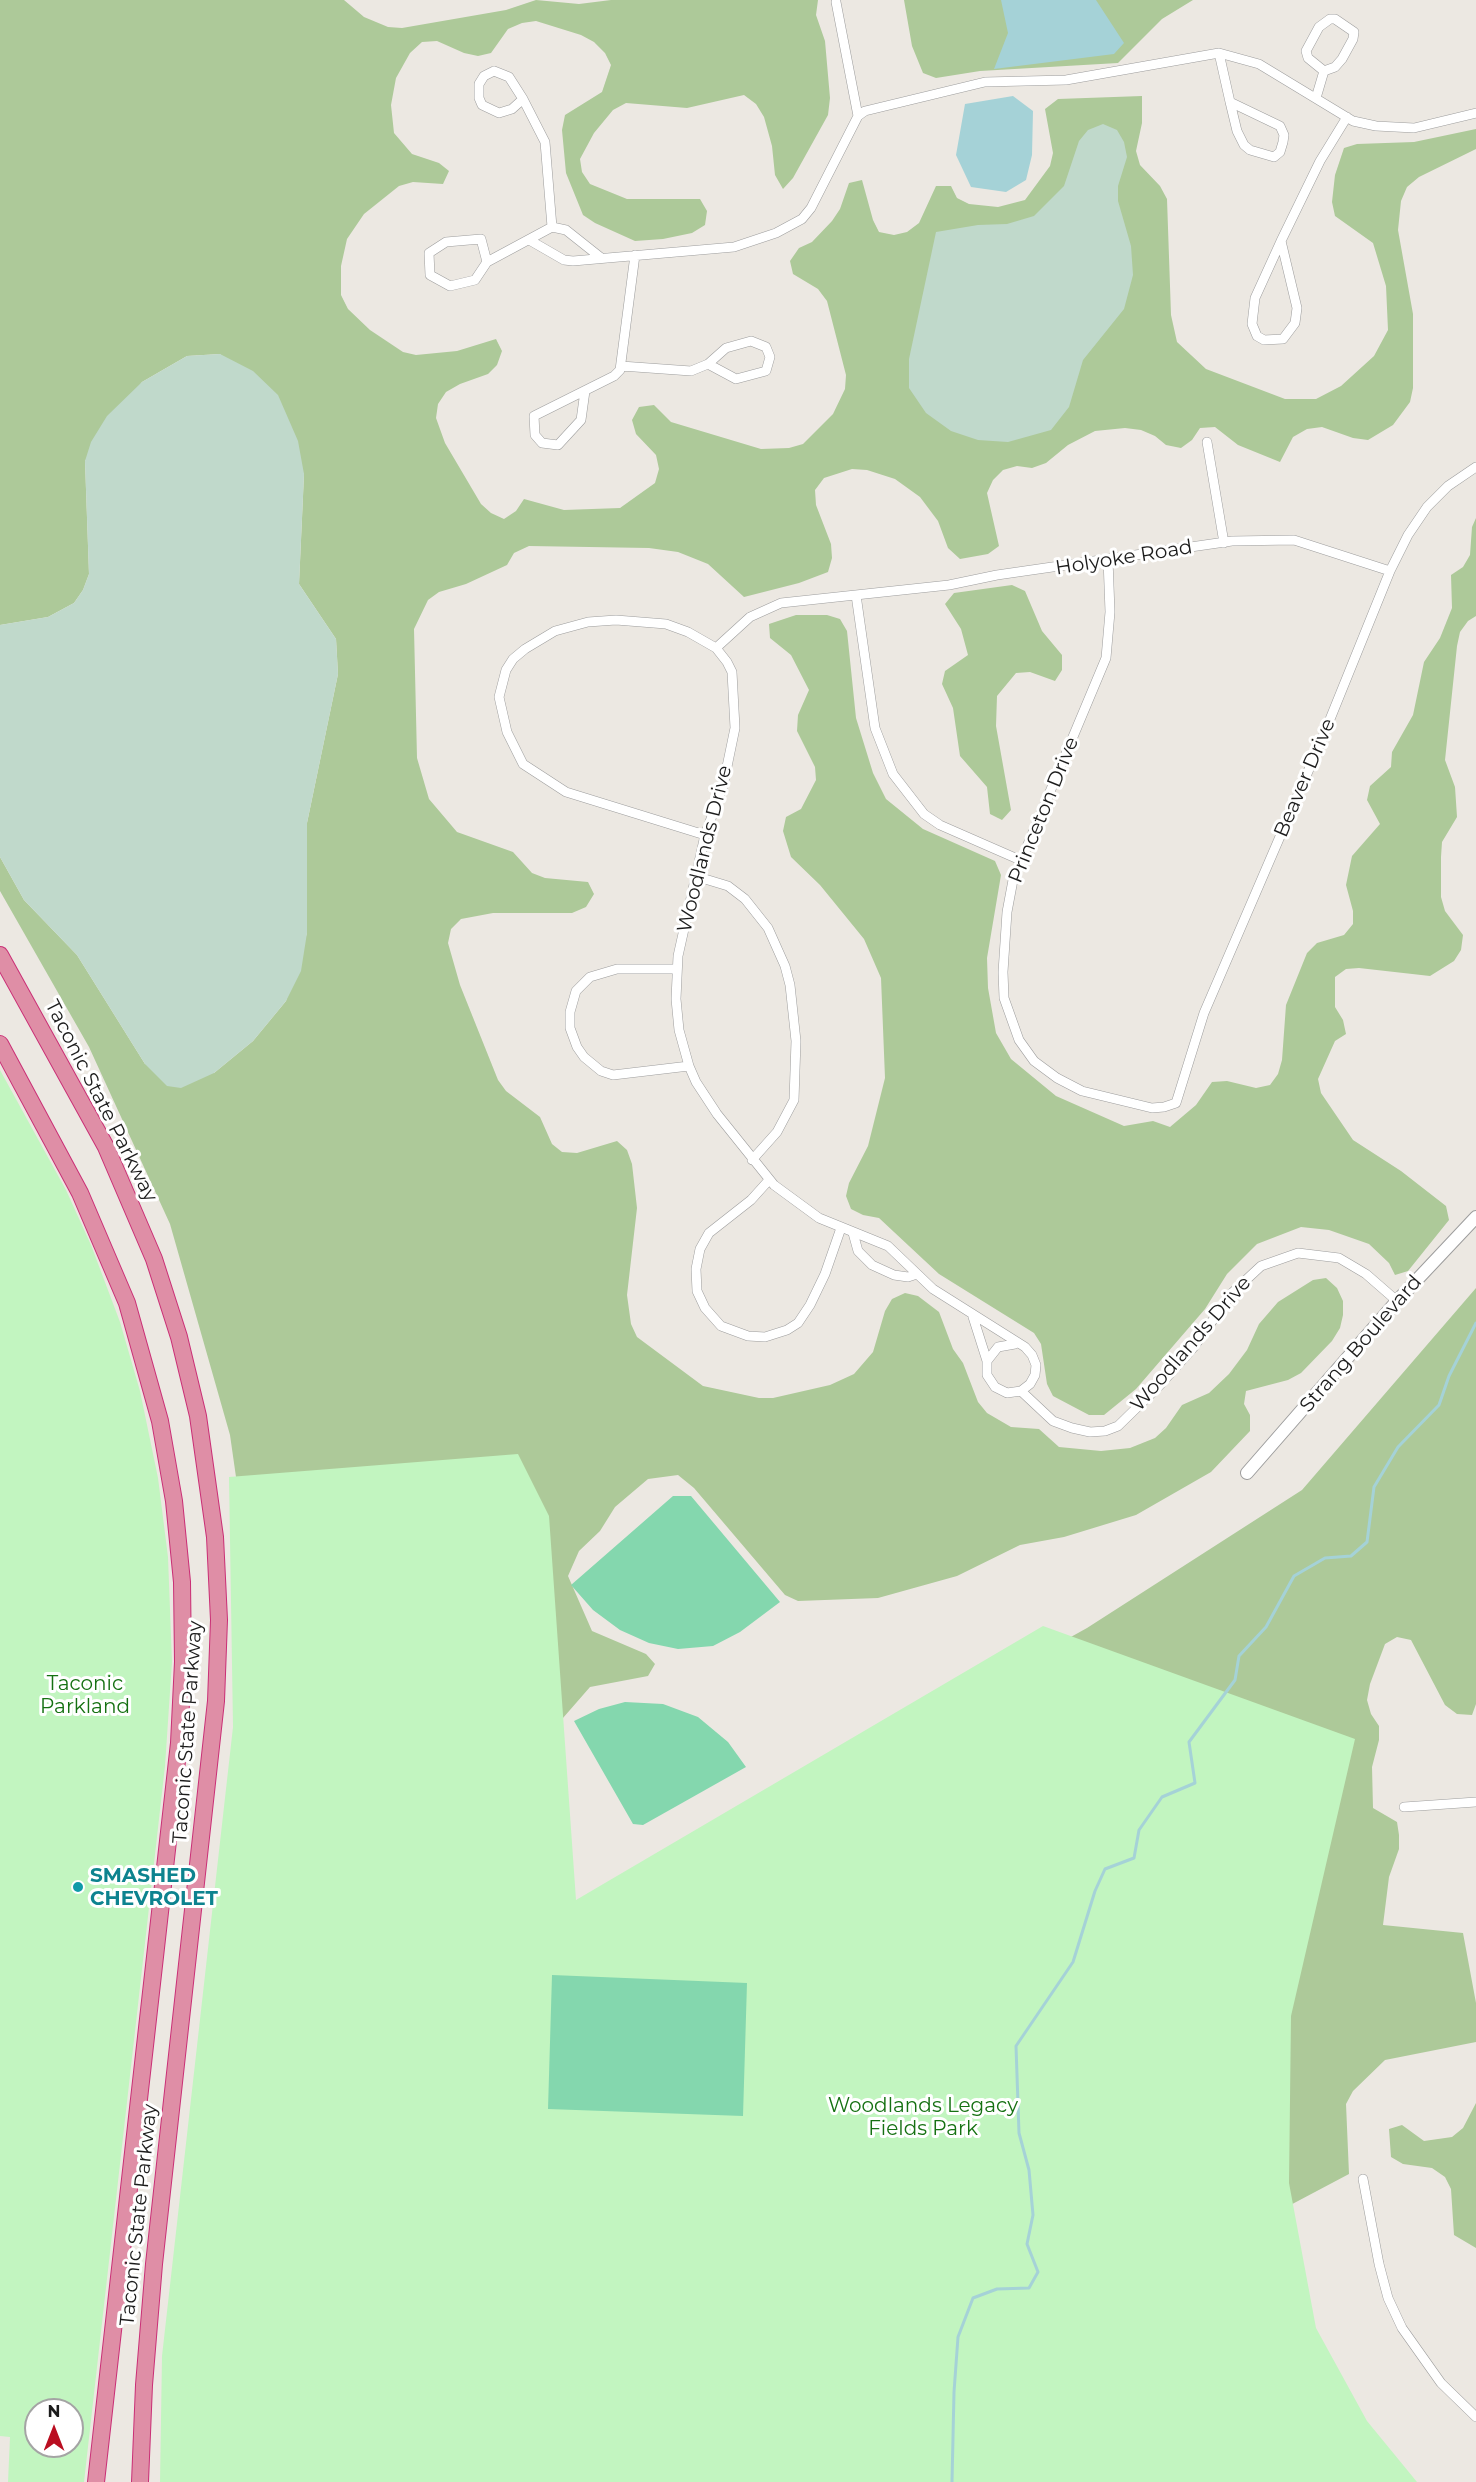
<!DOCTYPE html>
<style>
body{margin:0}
#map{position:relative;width:1476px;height:2482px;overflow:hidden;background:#ece8e2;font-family:Montserrat,sans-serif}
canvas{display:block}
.north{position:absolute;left:24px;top:2398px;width:60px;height:60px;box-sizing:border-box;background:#fff;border:2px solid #a4a4a4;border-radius:50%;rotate:0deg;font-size:16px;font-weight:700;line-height:24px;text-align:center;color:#1c1c1c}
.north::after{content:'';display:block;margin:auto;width:21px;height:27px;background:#ba0e21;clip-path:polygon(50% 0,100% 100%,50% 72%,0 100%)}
</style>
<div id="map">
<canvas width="1476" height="2482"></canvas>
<div class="north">N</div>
</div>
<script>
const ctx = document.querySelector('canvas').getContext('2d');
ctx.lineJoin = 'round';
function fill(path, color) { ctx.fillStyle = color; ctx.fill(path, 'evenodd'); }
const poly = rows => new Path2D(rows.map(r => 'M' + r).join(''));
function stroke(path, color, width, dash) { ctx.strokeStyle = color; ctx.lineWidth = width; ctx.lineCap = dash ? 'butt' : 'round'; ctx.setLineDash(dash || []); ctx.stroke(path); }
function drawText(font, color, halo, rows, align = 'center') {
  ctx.font = font + ' Montserrat,sans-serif'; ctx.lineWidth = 6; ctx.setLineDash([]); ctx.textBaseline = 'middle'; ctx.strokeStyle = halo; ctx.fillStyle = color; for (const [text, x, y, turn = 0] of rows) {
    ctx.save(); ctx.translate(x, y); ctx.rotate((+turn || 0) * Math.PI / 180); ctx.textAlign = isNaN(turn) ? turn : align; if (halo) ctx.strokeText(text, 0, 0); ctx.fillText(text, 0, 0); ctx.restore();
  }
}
fill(poly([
 [0,0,344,0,364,17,388,27,402,28,506,10,536,0,579,4,611,0,818,0,816,15,825,41,830,98,828,115,793,178,783,189,775,175,772,146,764,117,756,104,744,95,687,108,626,103,613,110,594,133,580,159,582,172,590,184,627,199,700,199,707,211,705,225,692,233,663,239,635,241,595,223,583,215,566,173,562,130,565,115,602,92,611,65,605,53,594,42,581,35,536,21,522,23,508,29,491,53,478,56,464,53,437,41,422,42,410,53,396,78,391,105,394,133,412,154,439,163,449,171,443,184,413,182,399,186,364,214,347,239,341,266,341,295,348,309,370,330,403,352,416,355,457,351,496,339,502,351,497,365,488,374,460,384,446,392,438,404,436,418,445,443,481,504,491,513,504,519,516,511,524,499,564,510,620,508,655,483,659,469,656,455,636,434,632,420,639,407,654,405,671,422,761,449,789,448,803,444,833,414,845,389,846,375,827,301,818,289,793,274,790,261,799,248,812,242,832,221,840,209,849,183,862,180,873,220,879,232,894,235,907,232,919,223,936,186,951,186,957,198,969,204,998,207,1025,200,1050,166,1053,153,1045,109,1058,99,1142,96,1142,123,1136,151,1140,165,1160,186,1167,199,1171,315,1177,342,1206,369,1285,399,1316,399,1341,386,1374,356,1388,330,1386,286,1373,243,1335,216,1332,202,1335,175,1344,148,1357,144,1414,142,1476,129,1476,149,1419,177,1407,187,1401,201,1398,230,1413,314,1413,388,1410,402,1393,425,1368,440,1353,438,1322,427,1307,429,1293,437,1280,462,1238,445,1215,427,1200,428,1192,440,1181,448,1166,445,1155,436,1141,430,1125,428,1095,431,1068,445,1046,463,1032,468,1017,466,1003,470,993,480,987,493,999,546,988,554,960,559,948,548,938,521,920,497,895,479,867,470,852,469,824,478,815,490,816,505,831,544,832,558,828,572,799,583,744,597,708,564,678,552,649,548,529,546,514,553,507,565,466,584,439,592,428,600,414,629,417,758,429,799,457,832,513,852,532,873,545,878,588,882,594,894,586,907,572,913,493,913,461,919,451,929,448,943,460,985,498,1080,506,1091,540,1117,552,1144,562,1152,577,1153,617,1141,627,1150,632,1164,637,1208,627,1295,631,1324,637,1337,703,1386,759,1398,773,1398,830,1385,854,1374,873,1352,885,1311,892,1299,905,1293,918,1296,939,1312,953,1349,963,1363,978,1402,987,1413,1011,1427,1039,1429,1059,1447,1101,1451,1130,1448,1155,1438,1166,1428,1182,1405,1209,1393,1229,1374,1247,1350,1259,1324,1278,1302,1313,1280,1326,1278,1337,1288,1343,1301,1343,1315,1340,1328,1332,1341,1301,1373,1288,1380,1246,1391,1244,1404,1250,1415,1250,1431,1211,1472,1136,1515,1064,1537,1020,1545,957,1576,878,1598,798,1601,785,1595,694,1488,678,1475,648,1479,615,1507,600,1531,579,1551,568,1576,592,1631,646,1654,655,1664,648,1676,590,1687,556,1726,241,1719,240,1505,230,1435,170,1224,89,1047,0,891,0,857,24,900,77,955,145,1064,214,1073,253,1041,286,1001,307,933,307,823,338,674,336,639,299,584,304,474,220,354,187,356,142,382,85,461,89,574,83,590,74,603,48,617,0,625],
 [904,0,1193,0,1162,19,1118,63,980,71,936,78,923,73,912,46],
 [1476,518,1476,616,1468,621,1460,632,1457,646,1445,760,1455,787,1457,817,1442,842,1441,857,1441,897,1445,911,1463,935,1461,950,1454,961,1430,976,1359,968,1346,969,1335,977,1335,1007,1343,1020,1346,1034,1335,1041,1318,1079,1321,1093,1353,1140,1401,1171,1446,1206,1449,1220,1408,1271,1395,1275,1389,1263,1369,1244,1329,1230,1301,1227,1257,1244,1227,1274,1205,1309,1136,1389,1104,1415,1089,1415,1053,1396,1047,1384,1041,1344,1034,1333,939,1274,879,1218,863,1215,851,1209,846,1196,849,1183,868,1146,885,1078,881,978,864,939,820,885,791,857,783,831,786,817,801,809,816,780,815,767,797,731,798,715,809,690,791,655,770,638,769,624,796,615,827,615,840,619,847,631,856,718,873,773,886,799,923,829,995,861,1001,875,987,958,988,988,996,1033,1011,1059,1056,1096,1124,1126,1153,1121,1170,1127,1196,1105,1212,1082,1227,1081,1256,1088,1270,1085,1278,1074,1282,1060,1286,1005,1307,953,1317,943,1344,935,1353,924,1353,911,1346,885,1352,856,1380,824,1367,800,1370,786,1391,767,1392,752,1413,715,1424,662,1440,638,1452,608,1451,575,1463,567,1470,555,1472,527],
 [1012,585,1025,591,1042,631,1062,655,1062,670,1055,681,1030,672,1016,673,997,696,996,726,1011,810,1002,820,990,814,987,787,960,756,953,708,942,684,945,671,968,655,961,629,945,604,954,593],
 [1476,1288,1476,1704,1472,1715,1457,1714,1445,1705,1411,1640,1397,1637,1385,1644,1370,1684,1367,1700,1371,1714,1379,1726,1379,1740,1372,1767,1373,1808,1397,1822,1399,1835,1399,1849,1389,1877,1383,1925,1463,1933,1476,2003,1476,2042,1385,2060,1353,2091,1346,2104,1349,2174,1281,2210,168,2482,413,2032,961,1698,1087,1628,1302,1490],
 [1476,2103,1476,2248,1454,2235,1451,2189,1445,2177,1432,2168,1403,2164,1391,2157,1389,2129,1402,2125,1424,2141,1452,2137,1463,2128]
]), '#adc999');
fill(poly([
 [1103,124,1117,130,1124,142,1127,157,1118,186,1118,201,1131,246,1133,275,1124,309,1083,360,1069,407,1051,430,1008,442,978,440,951,431,926,413,909,388,909,359,936,232,978,225,1007,224,1034,216,1064,186,1079,141,1088,130],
 [220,354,253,371,278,395,298,441,304,474,299,584,336,639,338,674,307,823,307,933,301,971,286,1001,253,1041,214,1073,181,1088,167,1086,145,1064,77,955,24,900,0,857,0,625,48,617,74,603,83,590,89,574,85,461,91,442,107,416,142,382,187,356]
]), '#c0d9cb');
fill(poly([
 [0,1070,66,1190,91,1245,120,1322,140,1391,158,1478,168,1557,172,1662,165,1766,84,2482,8,2482,10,2437,0,2436],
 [36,2410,72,2410,72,2446,36,2446],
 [518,1454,549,1516,576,1900,1043,1626,1355,1739,1291,2016,1289,2183,1316,2328,1367,2421,1417,2482,160,2482,162,2356,233,1727,229,1477]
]), '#c2f5c0');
fill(poly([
 [673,1496,691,1496,780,1602,740,1632,713,1646,678,1649,649,1643,620,1630,593,1610,571,1585],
 [625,1702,663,1704,698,1717,728,1742,746,1767,643,1825,633,1824,574,1721,599,1709],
 [552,1975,747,1983,743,2116,548,2109]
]), '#84d7ae');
fill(poly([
 [1001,0,1096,0,1124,43,1114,54,994,69,1008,33],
 [1013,96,1033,111,1032,155,1026,180,1006,192,971,187,956,155,965,104]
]), '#a5d2d7');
stroke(poly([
 [952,2482,954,2392,958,2337,973,2298,997,2289,1029,2288,1038,2272,1027,2244,1033,2215,1029,2170,1019,2133,1016,2046,1073,1962,1095,1891,1105,1869,1134,1858,1139,1830,1162,1797,1195,1783,1189,1742,1235,1680,1239,1656,1266,1627,1294,1576,1325,1558,1351,1556,1367,1542,1374,1487,1398,1447,1439,1405,1449,1376,1476,1323]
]), '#a5d2d7', 3);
const minor = poly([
 [836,2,858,116],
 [1330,19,1335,19,1354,32,1353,39,1342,59,1335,67,1324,71,1308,58,1306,51,1319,27,1330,19],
 [1219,53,1230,102],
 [494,71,509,77,523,99,512,109,499,113,482,105,479,98,479,84,484,76,494,71],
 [1316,98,1324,71],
 [523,99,545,142,552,227],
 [1230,102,1280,126,1284,135,1283,142,1280,152,1274,157,1250,150,1244,145,1237,131,1230,102],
 [481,239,487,262,475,280,450,286,430,275,429,253,446,242,481,239],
 [531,241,564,260,573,261,734,247,776,233,802,219,811,208,858,116,865,111,985,82,1066,80,1219,53,1259,64,1353,121,1376,126,1414,128,1476,113],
 [1281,241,1297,308,1295,323,1283,339,1264,340,1257,336,1252,324,1255,298,1281,241,1320,161,1347,117],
 [487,262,552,227,566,230,600,257],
 [621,366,691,371,708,364,736,379,766,371,770,357,766,347,751,341,726,348,708,364],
 [585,391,581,420,558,445,542,443,535,435,534,416,614,376,620,370,635,255],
 [1207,442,1224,543],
 [1108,559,1110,612,1106,658,1013,880,1007,912,1003,972,1004,998,1019,1040,1034,1061,1057,1078,1082,1091,1152,1108,1164,1107,1176,1103,1204,1013,1322,739,1390,571,1408,535,1427,507,1448,486,1476,467],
 [856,595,875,728,893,774,924,814,940,825,1020,860],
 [716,648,750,617,781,603,949,585,997,575,1232,541,1294,540,1390,571],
 [705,835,566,792,523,764,507,732,499,697,506,670,513,659,525,649,555,631,588,622,616,620,666,624,688,632,716,648,727,662,732,672,735,728,723,786,705,835,678,956,676,999,679,1030,689,1066,696,1082,717,1114,774,1185,819,1218,888,1246,933,1289,1025,1347,1032,1355,1036,1365,1035,1375,1030,1384,1021,1391,1007,1393,995,1387,987,1375,987,1361,973,1317],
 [695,876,728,886,745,899,768,928,785,966,790,985,796,1041,794,1100,777,1132,752,1160],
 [677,969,617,969,590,977,576,991,570,1012,570,1028,577,1047,584,1057,601,1071,613,1075,689,1066],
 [769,1180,751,1200,709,1233,700,1249,696,1269,697,1291,705,1308,721,1326,748,1336,765,1337,787,1330,798,1323,810,1305,825,1274,841,1228],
 [853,1233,858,1251,872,1265,894,1275,908,1277,917,1274],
 [987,1361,998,1347,1015,1344],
 [1021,1391,1053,1421,1072,1428,1090,1432,1105,1431,1118,1426,1160,1385,1193,1348,1232,1293,1261,1266,1298,1253,1339,1258,1366,1274,1397,1301],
 [1404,1807,1476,1802],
 [1363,2179,1379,2264,1388,2298,1402,2328,1441,2383,1476,2417]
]);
const tertiary = poly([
 [1247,1473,1397,1301,1476,1217]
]);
const motorway = poly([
 [0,955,106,1147,154,1259,179,1337,198,1416,215,1537,219,1620,216,1701,154,2264,144,2385,140,2482],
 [0,1044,80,1193,127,1303,160,1421,174,1501,182,1582,183,1662,179,1743,96,2482]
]);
stroke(minor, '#9d9d9d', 10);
stroke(tertiary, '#9d9d9d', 14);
stroke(motorway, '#ca2f76', 18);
stroke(minor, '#fff', 9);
stroke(tertiary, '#fff', 12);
stroke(motorway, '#df8ea6', 16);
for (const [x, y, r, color] of [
 [78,1887,6,"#0f9aa8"]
]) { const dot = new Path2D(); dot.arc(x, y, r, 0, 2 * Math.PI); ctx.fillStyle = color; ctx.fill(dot); stroke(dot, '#fff', 2); }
drawText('20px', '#1c1c1c', '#fff', [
 ["Holyoke Road",1124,558,-9],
 ["Beaver Drive",1305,778,-67],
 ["Princeton Drive",1044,810,-68],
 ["Woodlands Drive",705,849,-76],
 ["Taconic State Parkway",101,1101,63],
 ["Woodlands Drive",1191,1344,-49],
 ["Strang Boulevard",1361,1344,-49],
 ["Taconic State Parkway",188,1732,-86],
 ["Taconic State Parkway",139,2215,-84]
]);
drawText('20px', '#157112', '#fff', [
 ["Taconic",85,1684],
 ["Parkland",85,1707],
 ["Woodlands Legacy",923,2106],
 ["Fields Park",923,2129]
]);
drawText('bold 20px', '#0d838f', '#fff', [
 ["SMASHED",90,1876],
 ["CHEVROLET",90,1899]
], 'left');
</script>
